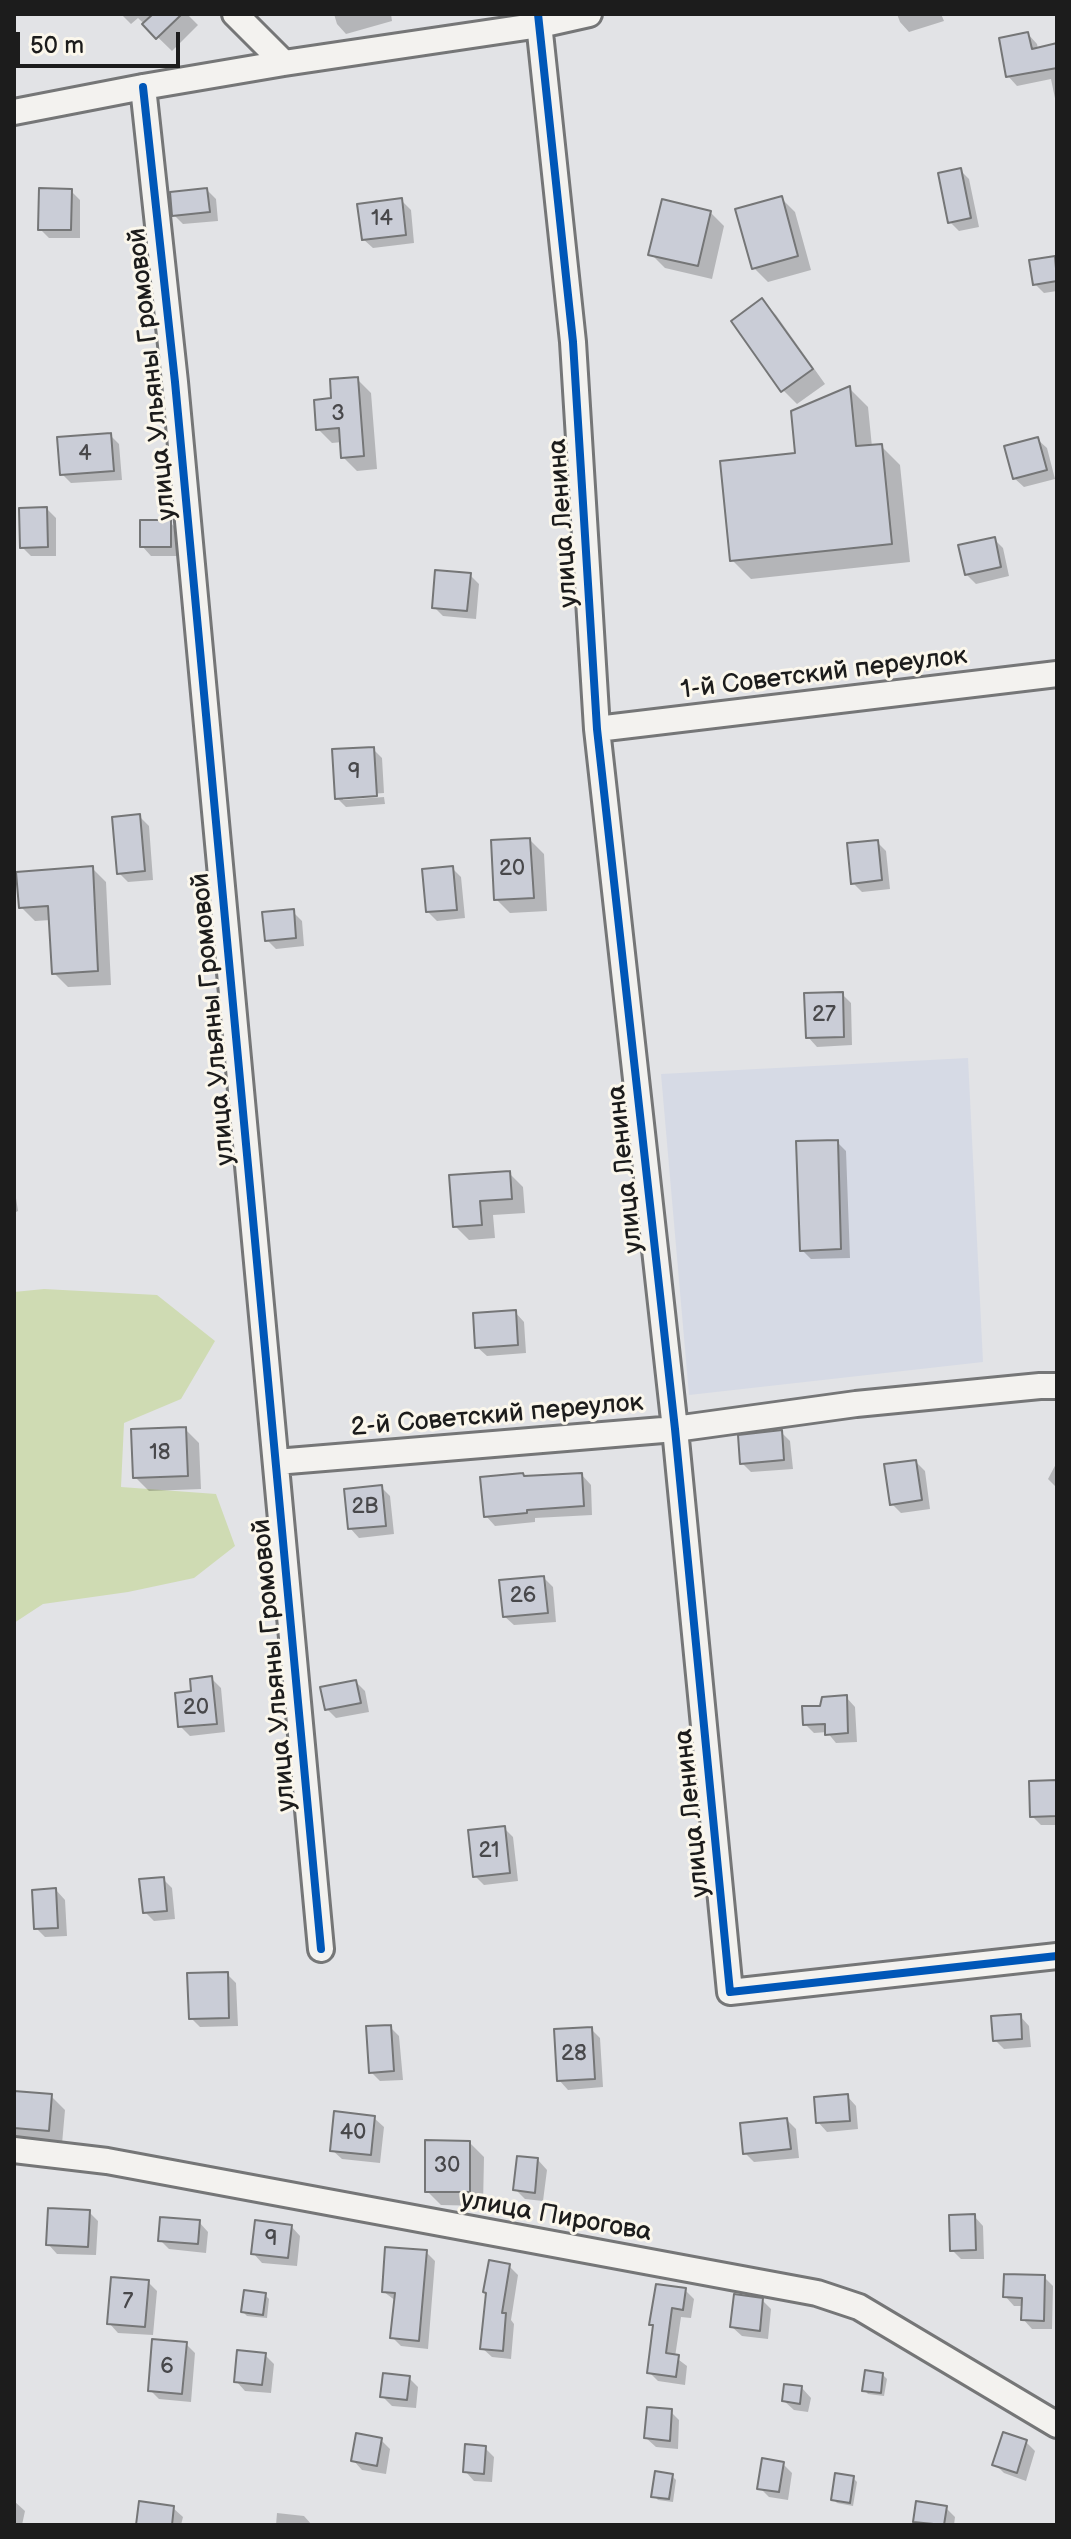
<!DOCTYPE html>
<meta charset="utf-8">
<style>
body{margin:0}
#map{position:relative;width:1071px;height:2539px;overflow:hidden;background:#e2e3e6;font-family:"Balsamiq Sans",sans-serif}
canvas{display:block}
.frame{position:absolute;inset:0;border:16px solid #1c1c1c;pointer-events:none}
.scale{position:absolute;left:16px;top:32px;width:164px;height:36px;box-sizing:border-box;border:4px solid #1c1c1c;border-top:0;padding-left:10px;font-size:24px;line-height:28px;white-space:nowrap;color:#1c1c1c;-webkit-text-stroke:6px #fbf7ec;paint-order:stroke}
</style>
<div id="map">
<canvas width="1071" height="2539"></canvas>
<div class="frame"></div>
<div class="scale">50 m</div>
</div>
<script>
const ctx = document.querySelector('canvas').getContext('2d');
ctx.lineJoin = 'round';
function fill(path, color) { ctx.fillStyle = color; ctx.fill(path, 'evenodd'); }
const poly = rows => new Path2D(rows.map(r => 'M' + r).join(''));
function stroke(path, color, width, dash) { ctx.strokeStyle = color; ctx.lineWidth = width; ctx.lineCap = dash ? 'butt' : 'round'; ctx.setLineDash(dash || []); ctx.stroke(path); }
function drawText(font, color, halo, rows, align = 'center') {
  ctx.font = font + ' "Balsamiq Sans",sans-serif'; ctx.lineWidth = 6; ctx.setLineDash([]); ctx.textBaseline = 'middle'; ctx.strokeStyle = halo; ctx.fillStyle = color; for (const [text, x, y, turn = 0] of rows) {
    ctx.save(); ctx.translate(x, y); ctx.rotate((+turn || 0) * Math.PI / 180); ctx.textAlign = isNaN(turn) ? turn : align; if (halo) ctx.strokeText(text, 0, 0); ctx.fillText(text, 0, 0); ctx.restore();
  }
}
fill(poly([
 [968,1058,983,1362,689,1395,661,1074]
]), '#d6dae5');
fill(poly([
 [44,1289,157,1295,215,1341,181,1399,124,1423,121,1487,216,1494,235,1546,194,1578,128,1592,43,1604,14,1623,14,1292]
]), '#cfdbb3');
fill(poly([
 [121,14,187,14,198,25,172,51,138,18,131,24],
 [334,14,391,14,392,21,346,34,337,24],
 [897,14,941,14,944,21,909,32,900,22],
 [1028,34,1037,44,1038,49,1057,45,1057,108,1051,79,1017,86,1008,76],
 [960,170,969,179,979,227,959,231,950,222],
 [207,190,216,199,218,221,183,224,174,215],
 [71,191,80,200,80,238,49,238,40,229],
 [781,198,795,212,811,270,768,282,754,268],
 [401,200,411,210,414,243,373,248,363,239],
 [710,212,724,226,712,279,665,268,651,254],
 [1054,258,1057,260,1057,291,1044,293,1035,284],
 [762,301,776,315,825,384,797,404,783,390],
 [357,379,371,393,377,469,357,471,343,457,342,442,332,443,318,429,334,400],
 [849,388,868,407,872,447,881,446,900,465,910,562,751,579,732,560,797,455],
 [110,435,119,444,122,480,71,483,62,474],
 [1037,439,1047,448,1055,479,1024,487,1014,478],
 [47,509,56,518,56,556,31,556,22,547],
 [170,522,179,532,179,556,151,556,142,546],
 [994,539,1003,548,1009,576,976,584,966,574],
 [470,575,479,584,476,619,443,616,434,607],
 [373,749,382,758,384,793,343,796,343,800,384,797,385,804,346,807,337,798],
 [139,816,149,826,153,880,128,882,119,873],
 [530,840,544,854,547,911,510,913,496,899],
 [877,842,886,851,890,889,862,892,853,883],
 [92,868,106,882,111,985,68,987,54,973,51,920,35,921,21,907],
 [452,868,461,877,465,918,437,921,428,912],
 [293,912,302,921,304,946,276,949,267,940],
 [842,994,851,1003,852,1045,817,1047,808,1037],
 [837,1142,846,1151,850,1258,811,1259,802,1250],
 [509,1173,523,1187,525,1213,493,1215,495,1238,469,1240,455,1226,452,1177],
 [14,1185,18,1211,14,1213],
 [515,1312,524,1322,526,1353,487,1356,477,1347],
 [185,1429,199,1443,201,1489,149,1491,135,1477],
 [781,1432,790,1441,793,1469,751,1472,742,1463],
 [916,1462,925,1471,930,1509,901,1513,892,1504],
 [1057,1462,1057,1488,1048,1479],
 [582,1475,591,1485,592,1515,535,1518,535,1522,495,1526,486,1516],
 [381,1487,390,1496,394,1534,359,1538,350,1528],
 [544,1578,553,1587,556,1622,514,1625,504,1616],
 [212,1679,221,1688,225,1732,190,1736,180,1726],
 [356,1682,365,1691,369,1712,336,1718,327,1709],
 [846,1697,855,1707,857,1742,836,1743,827,1732,814,1733,805,1724,821,1708],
 [1057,1782,1057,1825,1041,1825,1032,1816],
 [504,1828,513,1837,518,1881,484,1885,475,1876],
 [163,1879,172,1888,175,1919,154,1921,145,1912],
 [56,1890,65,1900,67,1936,45,1937,36,1928],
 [227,1974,236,1983,238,2026,200,2027,191,2018],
 [1020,2016,1029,2026,1031,2047,1004,2049,995,2040],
 [390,2027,399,2036,403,2080,380,2081,371,2072],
 [591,2029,600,2038,603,2087,568,2090,559,2080],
 [14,2093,51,2096,65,2110,62,2144,14,2140],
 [847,2096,856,2106,858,2129,827,2132,818,2122],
 [374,2118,384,2127,380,2163,342,2159,332,2150],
 [787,2120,796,2129,799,2158,754,2162,745,2153],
 [470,2143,484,2157,483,2206,441,2205,427,2191],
 [538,2160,547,2170,543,2201,525,2199,516,2190],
 [89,2212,98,2221,96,2255,57,2254,48,2244],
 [974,2216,983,2226,984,2259,961,2259,952,2250],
 [199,2222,208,2232,206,2253,169,2249,160,2240],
 [291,2226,300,2236,297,2266,262,2263,253,2253],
 [426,2252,435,2261,428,2349,401,2346,392,2337,396,2301,384,2292],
 [509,2266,518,2275,511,2320,514,2324,511,2359,492,2357,482,2348],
 [1044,2277,1053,2286,1052,2329,1032,2329,1023,2319,1023,2306,1014,2306,1005,2296],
 [148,2282,157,2291,153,2335,118,2333,109,2323],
 [685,2290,694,2299,691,2318,681,2317,675,2357,687,2366,685,2385,658,2381,649,2372,655,2327,651,2324],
 [265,2295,269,2299,267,2318,247,2316,243,2312],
 [762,2300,771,2309,768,2339,742,2336,732,2327],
 [186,2344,195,2353,191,2402,159,2399,150,2390],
 [265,2355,274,2364,271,2393,245,2391,236,2381],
 [883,2375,887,2379,884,2396,868,2394,864,2390],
 [409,2378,418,2387,416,2408,392,2406,382,2396],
 [802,2388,811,2398,808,2412,794,2410,784,2401],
 [670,2411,679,2420,678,2449,656,2447,646,2438],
 [381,2440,390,2449,386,2474,362,2470,353,2460],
 [1026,2442,1035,2451,1026,2481,1004,2473,995,2464],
 [485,2448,494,2457,492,2482,474,2481,465,2471],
 [783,2464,792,2473,788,2500,769,2497,760,2488],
 [672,2476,676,2480,673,2502,658,2500,654,2496],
 [853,2478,857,2482,853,2506,837,2503,833,2499],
 [14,2501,25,2511,22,2525,14,2525],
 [173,2508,183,2517,181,2525,138,2525],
 [946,2508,955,2517,954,2525,919,2525,915,2521],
 [277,2513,304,2516,312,2525,276,2525]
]), '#0003');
const building = poly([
 [153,14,182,14,156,39,142,24,153,14],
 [1028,32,1032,49,1057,43,1057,68,1006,77,999,38,1028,32],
 [961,168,971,218,948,223,938,173,961,168],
 [39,188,72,189,71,230,38,230,39,188],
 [207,188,210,212,172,216,170,192,207,188],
 [782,196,798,256,752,269,735,209,782,196],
 [402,198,406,235,362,240,357,204,402,198],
 [662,199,711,211,698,266,648,255,662,199],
 [1055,256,1057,281,1033,285,1029,260,1055,256],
 [762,298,813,369,781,392,731,321,762,298],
 [358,377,364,456,341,458,339,428,316,430,314,400,331,398,330,379,358,377],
 [850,386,856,446,882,444,892,544,730,561,720,461,795,453,791,411,850,386],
 [111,433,114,471,60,475,57,437,111,433],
 [1038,437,1047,470,1013,479,1004,446,1038,437],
 [47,507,48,547,20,548,19,508,47,507],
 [140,520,171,520,171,547,140,547,140,520],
 [995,537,1001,567,965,575,958,545,995,537],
 [435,570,471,573,467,611,432,608,435,570],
 [374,747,377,796,335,799,332,749,374,747],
 [140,814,145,871,117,874,112,817,140,814],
 [530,838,534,898,494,900,491,840,530,838],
 [878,840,882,880,851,884,847,843,878,840],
 [93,866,98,971,52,974,48,906,19,908,16,872,93,866],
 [453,866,457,910,426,912,422,869,453,866],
 [294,909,296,938,265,941,262,912,294,909],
 [843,992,844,1037,806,1038,804,993,843,992],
 [838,1140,841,1249,800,1251,796,1141,838,1140],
 [510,1171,512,1199,480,1201,482,1225,453,1227,449,1175,510,1171],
 [516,1310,518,1345,475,1348,473,1313,516,1310],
 [186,1427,188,1476,133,1478,131,1429,186,1427],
 [782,1430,784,1460,740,1464,738,1435,782,1430],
 [916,1460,922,1500,890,1505,884,1464,916,1460],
 [523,1473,524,1476,582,1473,584,1506,527,1510,527,1513,484,1517,480,1477,523,1473],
 [382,1485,386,1526,348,1529,344,1489,382,1485],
 [544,1576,548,1613,503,1617,499,1580,544,1576],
 [212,1676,217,1724,178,1727,175,1693,191,1691,190,1679,212,1676],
 [356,1680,361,1703,325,1710,320,1687,356,1680],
 [847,1695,848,1733,825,1735,825,1724,803,1725,802,1706,820,1706,822,1697,847,1695],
 [1057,1780,1057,1816,1030,1817,1029,1781,1057,1780],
 [505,1826,510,1873,473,1877,468,1830,505,1826],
 [164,1877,167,1911,143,1913,139,1879,164,1877],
 [56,1888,58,1928,34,1929,32,1890,56,1888],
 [228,1972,229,2018,189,2019,187,1973,228,1972],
 [1021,2014,1022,2039,993,2041,991,2016,1021,2014],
 [391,2025,394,2071,369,2073,366,2026,391,2025],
 [592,2027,595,2079,557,2081,554,2029,592,2027],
 [14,2091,52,2094,49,2131,14,2128,14,2091],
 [848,2094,850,2121,816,2123,814,2097,848,2094],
 [334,2111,375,2116,371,2155,330,2151,334,2111],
 [787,2118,791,2149,743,2154,740,2123,787,2118],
 [425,2140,470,2141,470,2192,425,2192,425,2140],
 [517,2156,538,2158,535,2193,513,2190,517,2156],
 [48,2208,90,2210,88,2247,46,2245,48,2208],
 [975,2214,976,2250,950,2251,949,2215,975,2214],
 [160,2217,200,2220,198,2244,158,2241,160,2217],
 [255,2220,292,2225,288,2258,251,2254,255,2220],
 [385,2247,427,2250,419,2341,390,2338,395,2293,382,2292,385,2247],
 [489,2260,510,2264,502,2313,506,2313,503,2351,480,2349,486,2293,483,2292,489,2260],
 [1004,2274,1045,2275,1044,2321,1021,2320,1022,2298,1003,2297,1004,2274],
 [111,2277,149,2280,145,2327,107,2324,111,2277],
 [656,2284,686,2288,683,2310,672,2308,666,2353,679,2355,676,2377,647,2373,653,2325,649,2325,656,2284],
 [244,2290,266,2293,263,2315,241,2312,244,2290],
 [734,2294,763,2298,760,2331,730,2327,734,2294],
 [152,2339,187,2342,182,2394,148,2391,152,2339],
 [237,2350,266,2353,262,2385,234,2382,237,2350],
 [865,2370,883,2373,881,2393,862,2391,865,2370],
 [383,2373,410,2376,407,2400,380,2397,383,2373],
 [784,2384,802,2386,800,2404,782,2401,784,2384],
 [647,2407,672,2409,670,2441,644,2438,647,2407],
 [1003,2432,1027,2440,1017,2473,992,2465,1003,2432],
 [356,2433,382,2438,377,2466,351,2461,356,2433],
 [465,2444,486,2446,484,2474,463,2472,465,2444],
 [762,2458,784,2462,779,2492,757,2489,762,2458],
 [655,2471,673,2474,669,2499,651,2497,655,2471],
 [835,2473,854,2476,850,2503,831,2500,835,2473],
 [139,2501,174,2506,172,2525,136,2525,139,2501],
 [916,2501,947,2506,944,2525,913,2522,916,2501]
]);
fill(building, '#cacdd7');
stroke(building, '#757677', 2);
const minor = poly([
 [235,14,284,63],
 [538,14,573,342,597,729,675,1429,730,1992,1057,1956],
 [143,87,175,382,321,1949],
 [14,112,143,87,284,63,540,25,589,14],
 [597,729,1057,674],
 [276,1462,675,1429,856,1404,1040,1386,1057,1386],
 [14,2150,107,2161,817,2293,859,2307,1057,2425]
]);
stroke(minor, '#757677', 30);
stroke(minor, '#f3f2ef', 24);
stroke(poly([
 [538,14,573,342,597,729,675,1429,730,1992,1057,1956],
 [143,87,175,382,321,1949]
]), '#0057b8', 8);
drawText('22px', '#48484b', null, [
 ["14",382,219],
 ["3",338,414],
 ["4",85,454],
 ["9",354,772],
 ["20",512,869],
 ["27",824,1015],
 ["18",160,1453],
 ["2В",365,1507],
 ["26",523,1596],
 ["20",196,1708],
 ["21",489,1851],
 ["28",574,2054],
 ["40",353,2133],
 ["30",447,2166],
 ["9",271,2239],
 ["7",128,2302],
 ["6",167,2367]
]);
drawText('26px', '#1c1c1c', '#fbf7ec', [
 ["улица Ульяны Громовой",153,374,-96],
 ["улица Ленина",564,523,-94],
 ["1-й Советский переулок",824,674,-7],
 ["улица Ульяны Громовой",214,1019,-95],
 ["улица Ленина",626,1169,-96],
 ["2-й Советский переулок",497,1416,-5],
 ["улица Ульяны Громовой",275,1665,-95],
 ["улица Ленина",693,1813,-96],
 ["улица Пирогова",556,2217,10]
]);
</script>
